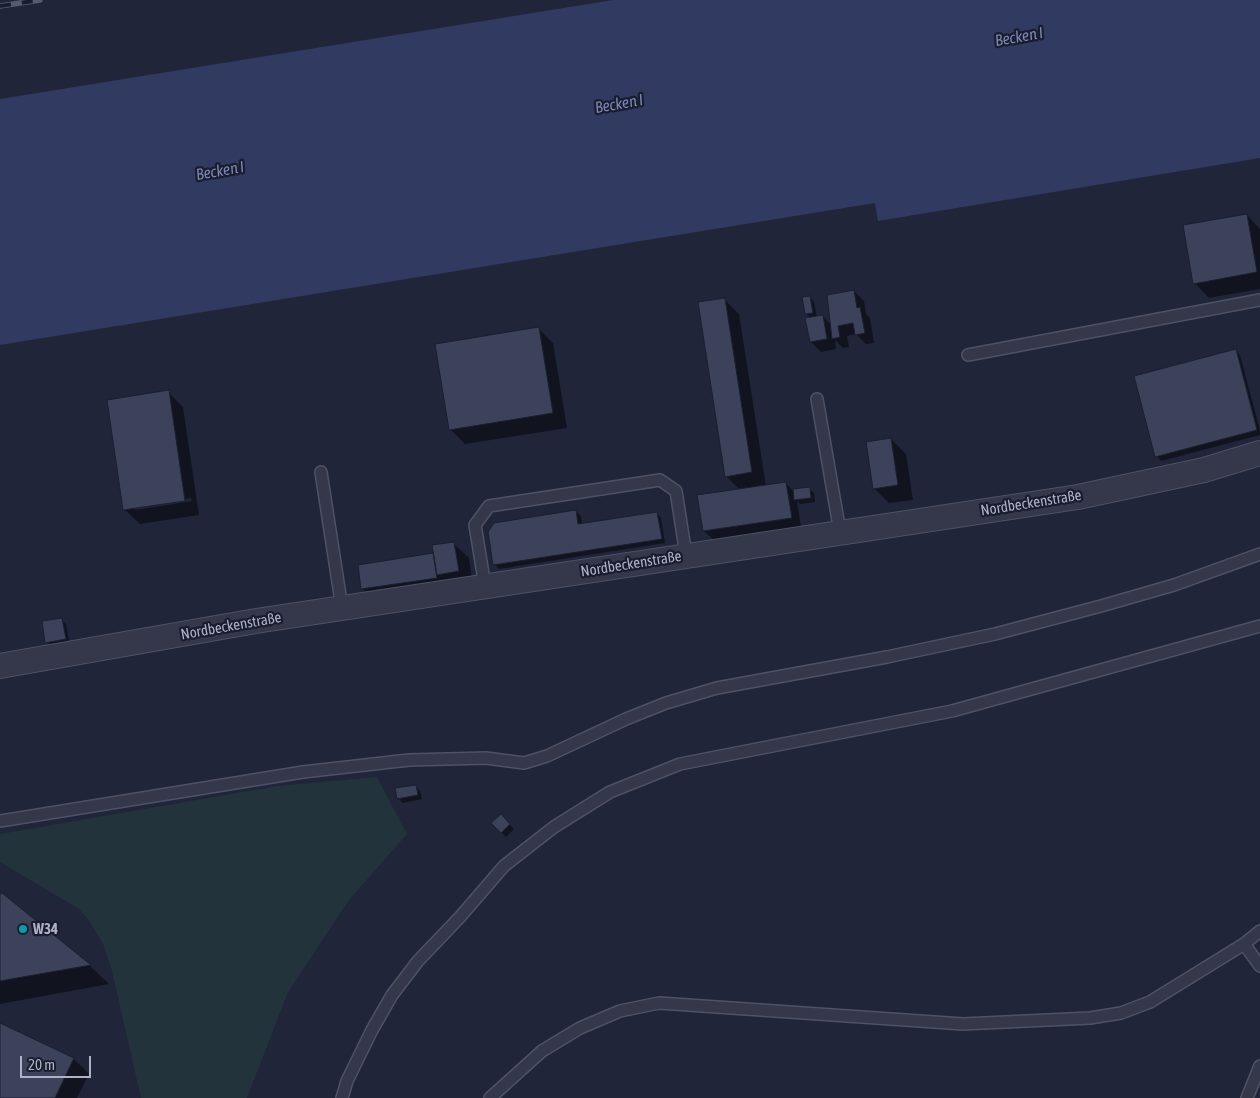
<!DOCTYPE html>
<meta charset="utf-8">
<style>
body{margin:0}
#map{position:relative;width:1260px;height:1098px;overflow:hidden;background:#20253a;font-family:"Asap Condensed",sans-serif}
canvas{display:block}
.scale{position:absolute;left:20px;top:1056px;width:71px;height:22px;box-sizing:border-box;border:2px solid #afb2c7;border-top:0;padding-left:6px;font-size:15px;line-height:18px;white-space:nowrap;color:#afb2c7;-webkit-text-stroke:4px #191d2f;paint-order:stroke}
</style>
<div id="map">
<canvas width="1260" height="1098"></canvas>
<div class="scale">20 m</div>
</div>
<script>
const ctx = document.querySelector('canvas').getContext('2d');
ctx.lineJoin = 'round';
function fill(path, color) { ctx.fillStyle = color; ctx.fill(path, 'evenodd'); }
const poly = rows => new Path2D(rows.map(r => 'M' + r).join(''));
function stroke(path, color, width, dash) { ctx.strokeStyle = color; ctx.lineWidth = width; ctx.lineCap = dash ? 'butt' : 'round'; ctx.setLineDash(dash || []); ctx.stroke(path); }
function drawText(font, color, halo, rows, align = 'center') {
  ctx.font = font + ' "Asap Condensed",sans-serif'; ctx.lineWidth = 4.5; ctx.setLineDash([]); ctx.textBaseline = 'middle'; ctx.strokeStyle = halo; ctx.fillStyle = color; for (const [text, x, y, turn = 0] of rows) {
    ctx.save(); ctx.translate(x, y); ctx.rotate((+turn || 0) * Math.PI / 180); ctx.textAlign = isNaN(turn) ? turn : align; if (halo) ctx.strokeText(text, 0, 0); ctx.fillText(text, 0, 0); ctx.restore();
  }
}
fill(poly([
 [377,777,407,834,349,900,288,992,247,1098,141,1098,112,971,103,944,90,922,79,909,0,862,0,834,277,786]
]), '#22333b');
fill(poly([
 [613,0,1260,0,1260,158,878,221,875,203,0,345,0,99]
]), '#313a60');
fill(poly([
 [1247,215,1260,229,1260,289,1209,298,1195,283],
 [854,291,864,301,866,314,870,318,874,343,866,344,856,334,847,336,849,347,843,348,835,340,836,349,821,352,811,342,807,319,811,318,806,313,810,297,814,302,817,317,823,316,831,325],
 [724,299,739,314,766,486,786,483,793,491,809,488,814,493,815,502,800,504,797,501,801,527,714,540,704,531,740,490,726,476],
 [538,328,553,343,567,428,465,444,450,429],
 [1235,350,1240,355,1260,430,1260,435,1161,461,1157,456],
 [168,392,183,407,199,515,140,524,125,510],
 [191,498,192,501,135,510,135,507],
 [891,439,906,454,913,500,889,503,875,489],
 [576,512,581,516,582,525,657,513,661,518,665,543,499,569,494,564],
 [454,544,469,558,473,586,377,604,363,589,359,566,435,554],
 [61,619,66,624,70,644,51,647,47,642],
 [415,786,420,791,422,799,403,803,398,798],
 [501,816,514,829,506,837,493,823],
 [0,895,90,966,109,984,0,1004],
 [0,1024,74,1059,89,1074,77,1098,0,1098]
]), '#0007');
const building = poly([
 [1247,214,1257,272,1193,284,1183,225,1247,214],
 [854,290,857,308,860,307,865,333,855,335,853,323,838,326,840,337,832,339,827,295,854,290],
 [810,296,813,313,805,314,802,297,810,296],
 [725,298,752,472,725,477,698,302,725,298],
 [823,315,827,339,810,342,805,318,823,315],
 [539,327,553,413,449,430,435,344,539,327],
 [1236,349,1257,430,1155,457,1134,376,1236,349],
 [169,390,185,501,123,510,107,400,169,390],
 [891,438,898,485,873,489,866,442,891,438],
 [786,482,792,518,703,531,697,495,786,482],
 [810,487,811,498,794,500,793,489,810,487],
 [576,510,578,524,657,512,662,539,493,565,488,532,494,523,576,510],
 [454,542,459,571,437,575,432,545,454,542],
 [433,553,437,578,361,589,358,565,433,553],
 [62,618,66,639,45,643,42,621,62,618],
 [416,785,418,795,397,799,395,788,416,785],
 [501,814,510,824,501,833,491,823,501,814],
 [2,893,91,965,0,981,0,894,2,893],
 [0,1023,74,1058,55,1098,0,1098,0,1023]
]);
fill(building, '#3c425a');
stroke(building, '#1b1f31', 1);
const lane = poly([
 [968,355,1260,300],
 [817,399,840,532],
 [321,472,342,608],
 [485,586,475,525,489,506,660,480,676,491,686,555],
 [0,821,303,772,409,760,486,758,524,763,547,756,626,719,666,703,717,688,887,657,995,634,1101,606,1174,585,1260,554],
 [1244,944,1260,966],
 [342,1098,347,1081,372,1030,392,995,418,961,460,917,504,866,554,827,610,792,680,764,952,711,1260,626],
 [490,1098,542,1051,580,1028,620,1011,659,1003,963,1024,1090,1018,1121,1013,1150,1002,1244,944,1260,931],
 [1247,1098,1260,1066]
]);
const street = poly([
 [0,666,256,621,1078,497,1204,470,1260,453]
]);
stroke(lane, '#4f5265', 14);
stroke(street, '#4f5265', 26);
stroke(lane, '#34384a', 11);
stroke(street, '#34384a', 24);
const rail = poly([
 [0,6,40,0]
]);
stroke(rail, '#555b72', 5.5);
stroke(rail, '#191d2f', 4, [11]);
for (const [x, y, r, color] of [
 [23,929,5,"#0f9aa8"]
]) { const dot = new Path2D(); dot.arc(x, y, r, 0, 2 * Math.PI); ctx.fillStyle = color; ctx.fill(dot); stroke(dot, '#191d2f', 2); }
drawText('15px', '#afb2c7', '#191d2f', [
 ["Nordbeckenstraße",1031,503,-9],
 ["Nordbeckenstraße",631,564,-9],
 ["Nordbeckenstraße",231,626,-10]
]);
drawText('bold 15px', '#afb2c7', '#191d2f', [
 ["W34",33,929]
], 'left');
drawText('italic 16px', '#7d88b5', '#191d2f', [
 ["Becken I",1019,37,-10],
 ["Becken I",619,104,-10],
 ["Becken I",220,171,-10]
]);
</script>
